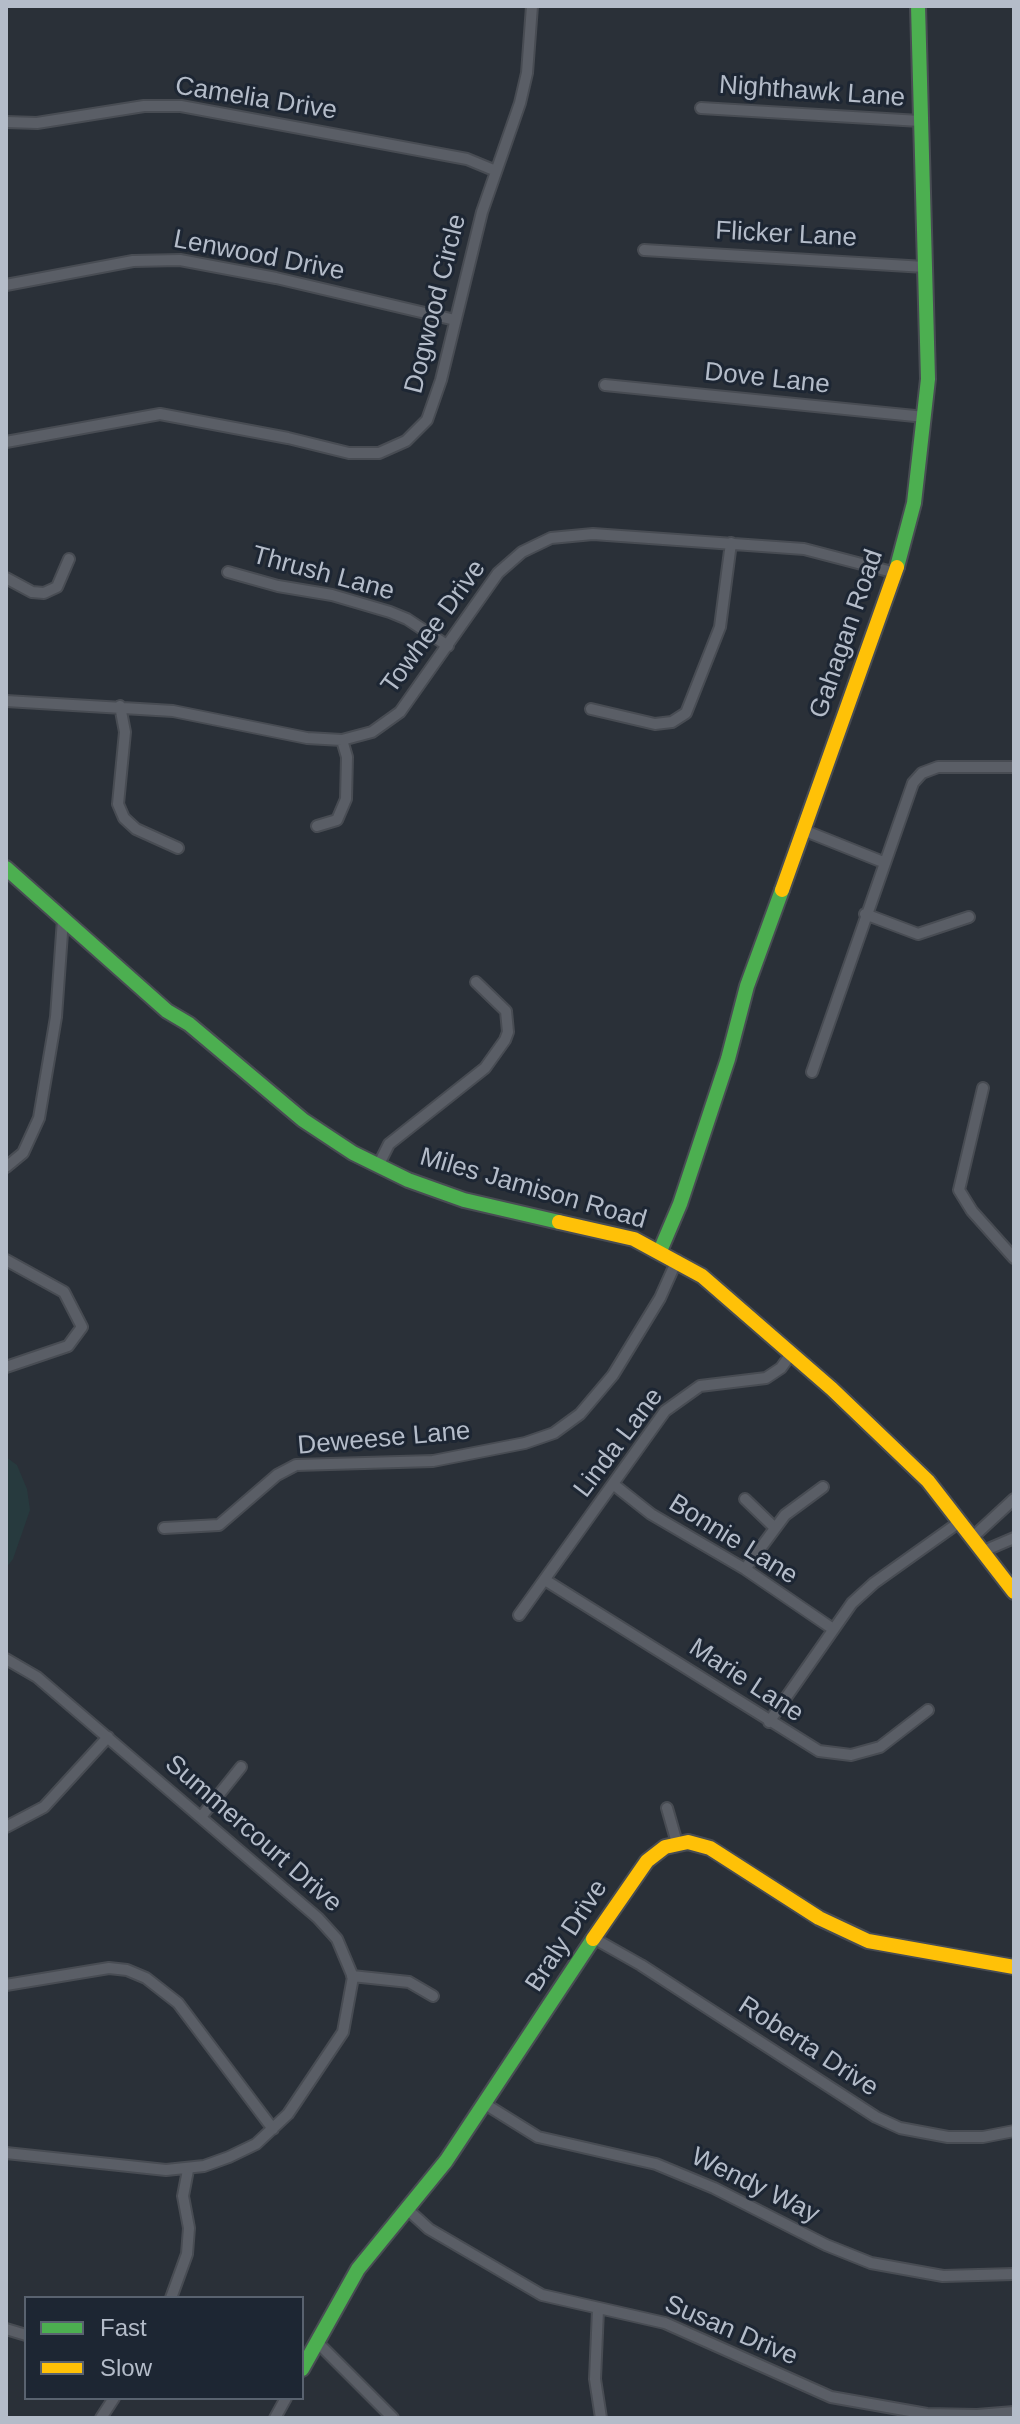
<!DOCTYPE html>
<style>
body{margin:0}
#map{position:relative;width:1020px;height:2424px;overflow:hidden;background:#2a3038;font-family:Arial,sans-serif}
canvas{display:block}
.frame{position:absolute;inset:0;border:8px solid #b4bcc9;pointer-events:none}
.legend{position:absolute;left:24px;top:2296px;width:280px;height:104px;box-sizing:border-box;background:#1d2633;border:2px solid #59626f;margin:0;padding:10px 14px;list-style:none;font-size:24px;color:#b4bcc9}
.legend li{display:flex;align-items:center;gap:16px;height:40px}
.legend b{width:40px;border:2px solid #59626f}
</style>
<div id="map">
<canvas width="1020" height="2424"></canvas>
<div class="frame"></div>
<ul class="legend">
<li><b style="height:10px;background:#4caf50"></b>Fast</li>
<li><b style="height:10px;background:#ffc107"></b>Slow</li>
</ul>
</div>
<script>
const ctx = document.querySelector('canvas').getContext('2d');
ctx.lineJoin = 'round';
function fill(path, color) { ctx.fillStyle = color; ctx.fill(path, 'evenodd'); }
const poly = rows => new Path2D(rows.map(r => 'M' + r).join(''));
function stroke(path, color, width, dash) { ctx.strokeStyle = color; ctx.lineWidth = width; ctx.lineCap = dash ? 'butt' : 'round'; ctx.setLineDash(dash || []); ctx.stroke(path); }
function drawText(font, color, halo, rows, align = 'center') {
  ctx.font = font + ' Arial,sans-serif'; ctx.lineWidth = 6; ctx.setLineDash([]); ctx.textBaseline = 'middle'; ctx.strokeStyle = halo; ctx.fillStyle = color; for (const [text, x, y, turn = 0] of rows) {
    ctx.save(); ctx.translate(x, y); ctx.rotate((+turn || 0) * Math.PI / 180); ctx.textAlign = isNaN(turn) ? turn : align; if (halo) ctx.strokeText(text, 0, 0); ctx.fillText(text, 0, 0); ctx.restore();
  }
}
fill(poly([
 [6,1457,17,1465,27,1489,30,1510,13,1559,6,1568]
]), '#273a3e');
const street = poly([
 [701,108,920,121],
 [6,122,37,123,144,106,181,106,467,159,496,171],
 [644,250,925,267],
 [6,285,133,261,180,260,276,278,455,320],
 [605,385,925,417],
 [6,442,160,414,288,438,349,453,379,453,406,441,427,420,441,380,482,212,520,103,527,73,532,6],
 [228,572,278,586,332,595,390,612,407,619,448,646],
 [6,578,32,592,44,593,57,587,69,559],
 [6,701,173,711,307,738,342,740,372,732,400,712,498,573,522,552,551,538,593,534,804,549,896,573],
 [120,706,125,732,118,804,124,818,136,829,178,848],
 [591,709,655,724,672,722,686,713,720,627,731,543],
 [317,826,337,820,346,799,347,757,342,740],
 [803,830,883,862],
 [865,914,918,934,969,917],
 [812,1072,913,783,922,773,938,767,1014,767],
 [983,1088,959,1190,972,1211,1014,1258],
 [378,1166,389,1144,485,1068,505,1040,508,1032,506,1011,476,982],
 [6,1167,23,1153,39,1118,56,1017,63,919],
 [6,1260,64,1292,82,1327,68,1346,6,1367],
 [613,1484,651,1514,745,1569,833,1629],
 [745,1499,775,1528],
 [164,1528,219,1525,277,1475,296,1465,433,1461,525,1443,554,1433,580,1414,613,1375,660,1298,677,1260],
 [974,1536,1014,1499],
 [986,1550,1014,1538],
 [745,1569,785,1515,823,1487],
 [545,1580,819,1751,851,1755,880,1747,928,1710],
 [519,1615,665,1411,700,1386,766,1378,781,1368,791,1354],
 [6,1659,37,1677,318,1918,337,1939,353,1977,343,2032,288,2114,256,2144,229,2157,204,2166,166,2170,6,2153],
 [769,1722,852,1603,874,1583,961,1521],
 [667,1808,677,1843],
 [201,1817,241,1767],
 [6,1827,44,1807,108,1737],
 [595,1939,641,1965,876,2117,900,2128,948,2137,983,2137,1014,2131],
 [352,1976,409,1982,433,1996],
 [6,1985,109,1968,127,1970,146,1978,178,2003,273,2129],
 [485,2104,538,2137,656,2164,714,2188,826,2245,871,2263,943,2276,1014,2274],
 [407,2209,429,2229,542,2295,665,2323,831,2397,927,2414,977,2415,1014,2412],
 [171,2298,187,2254,189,2228,183,2196,188,2170],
 [598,2310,595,2379,601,2418],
 [6,2329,26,2335],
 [317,2342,393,2418],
 [101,2418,114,2398],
 [275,2418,286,2398]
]);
const fast = poly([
 [897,567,914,503,928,379,918,6],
 [6,868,167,1011,189,1024,303,1120,353,1153,408,1180,464,1200,559,1222],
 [660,1251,680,1204,728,1059,747,986,782,890],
 [302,2369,358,2269,446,2161,593,1939]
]);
const slow = poly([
 [782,890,897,567],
 [559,1222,634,1239,702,1276,832,1389,928,1481,1014,1592],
 [593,1939,647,1861,665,1847,688,1842,710,1848,819,1918,868,1941,1014,1967]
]);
stroke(street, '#484c53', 14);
stroke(fast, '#484c53', 18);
stroke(slow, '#484c53', 18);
stroke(street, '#5a5e66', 10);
stroke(fast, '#4caf50', 14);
stroke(slow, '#ffc107', 14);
drawText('26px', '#b4bcc9', '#1d2633', [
 ["Nighthawk Lane",812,92,4],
 ["Camelia Drive",256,99,9],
 ["Flicker Lane",786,235,3],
 ["Lenwood Drive",259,256,11],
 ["Dogwood Circle",436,304,-76],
 ["Dove Lane",767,379,6],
 ["Thrush Lane",323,574,15],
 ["Towhee Drive",434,627,-54],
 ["Gahagan Road",847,634,-71],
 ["Miles Jamison Road",533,1189,16],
 ["Deweese Lane",384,1439,-5],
 ["Linda Lane",619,1443,-53],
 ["Bonnie Lane",733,1540,32],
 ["Marie Lane",746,1681,33],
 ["Summercourt Drive",253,1834,41],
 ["Braly Drive",567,1936,-57],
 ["Roberta Drive",808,2047,33],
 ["Wendy Way",755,2186,26],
 ["Susan Drive",731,2331,23]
]);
</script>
